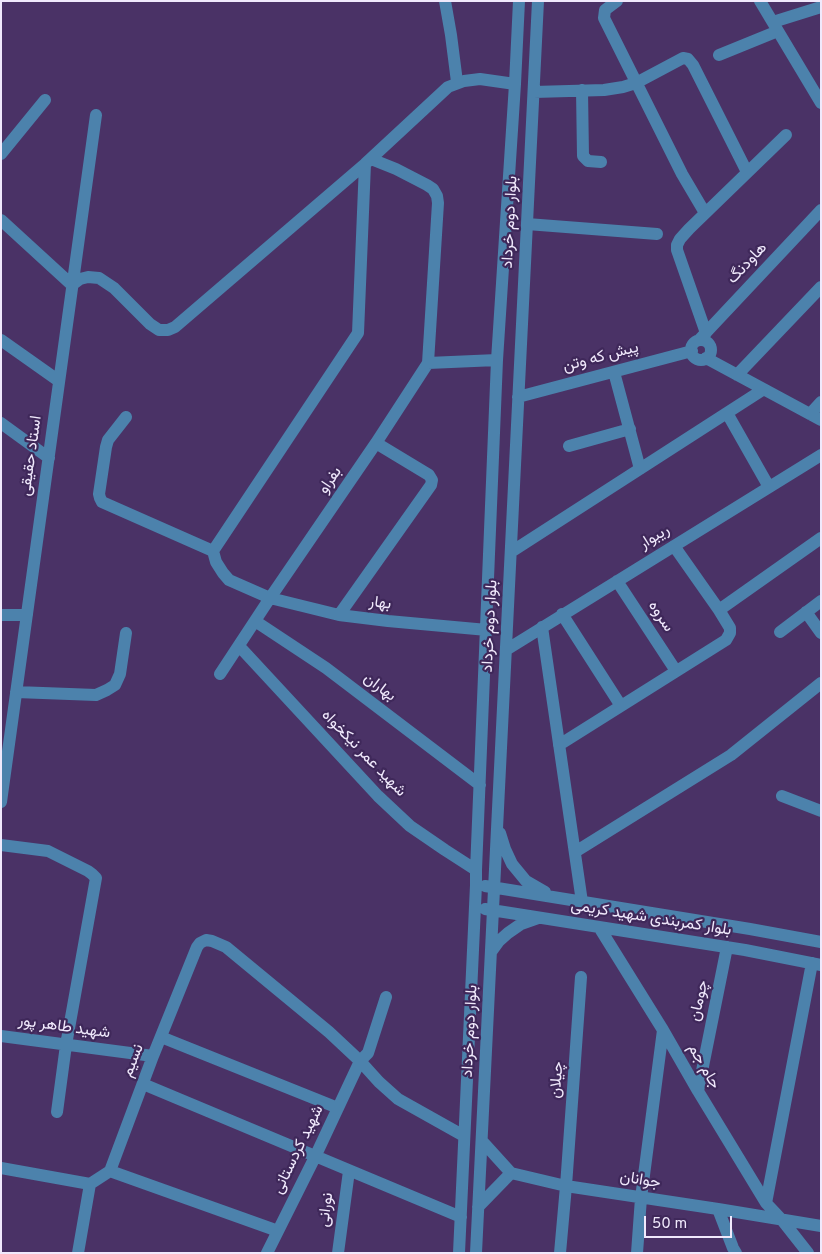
<!DOCTYPE html>
<meta charset="utf-8">
<style>
body{margin:0}
#map{position:relative;width:822px;height:1254px;overflow:hidden;background:#4a3266;font-family:Overpass,sans-serif}
canvas{display:block}
.frame{position:absolute;inset:0;border:2px solid #f0e9fc;pointer-events:none}
.scale{position:absolute;left:644px;top:1216px;width:88px;height:22px;box-sizing:border-box;border:2px solid #f0e9fc;border-top:0;padding-left:6px;font-size:15px;line-height:18px;white-space:nowrap;color:#f0e9fc;-webkit-text-stroke:4px #3f285a;paint-order:stroke}
</style>
<div id="map">
<canvas width="822" height="1254"></canvas>
<div class="frame"></div>
<div class="scale">50 m</div>
</div>
<script>
const ctx = document.querySelector('canvas').getContext('2d');
ctx.lineJoin = 'round';
const poly = rows => new Path2D(rows.map(r => 'M' + r).join(''));
function stroke(path, color, width, dash) { ctx.strokeStyle = color; ctx.lineWidth = width; ctx.lineCap = dash ? 'butt' : 'round'; ctx.setLineDash(dash || []); ctx.stroke(path); }
function drawText(font, color, halo, rows, align = 'center') {
  ctx.font = font + ' Overpass,Vazirmatn,sans-serif'; ctx.lineWidth = 4.5; ctx.setLineDash([]); ctx.textBaseline = 'middle'; ctx.strokeStyle = halo; ctx.fillStyle = color; for (const [text, x, y, turn = 0] of rows) {
    ctx.save(); ctx.translate(x, y); ctx.rotate((+turn || 0) * Math.PI / 180); ctx.textAlign = isNaN(turn) ? turn : align; if (halo) ctx.strokeText(text, 0, 0); ctx.fillText(text, 0, 0); ctx.restore();
  }
}
stroke(poly([
 [445,1,451,35,457,82],
 [617,1,605,10,604,18,682,174,705,213],
 [760,1,821,103],
 [773,22,821,7],
 [719,55,778,31],
 [582,90,583,156,588,161,601,162],
 [534,92,604,90,623,87,636,83,683,58,688,59,693,65,747,172],
 [1,154,45,100],
 [371,159,396,169,427,185,433,189,437,196,438,203,428,363],
 [1,220,72,285,80,279,88,277,99,278,114,288,150,324,159,330,168,330,175,327,365,164,448,87,464,81,480,79,515,84],
 [527,224,657,234],
 [706,333,677,250,677,245,680,239,689,229,786,135],
 [1,340,59,381],
 [699,340,821,210],
 '691 350a10 10 0 1 1 20 0a10 10 0 1 1-20 0Z',
 [706,358,821,420],
 [614,372,640,469],
 [737,375,821,287],
 [518,397,692,351],
 [727,413,769,487],
 [810,414,821,402],
 [126,417,108,440,106,447,99,494,100,498,102,502,213,551,216,562,223,573,229,580,270,598,339,615,388,621,487,630],
 [1,423,49,458],
 [569,446,630,429],
 [674,546,719,610],
 [213,551,358,333,365,164],
 [511,552,764,389],
 [617,581,676,671],
 [806,612,821,633],
 [562,614,621,706],
 [1,615,27,615],
 [339,615,431,485,432,480,429,475,376,443],
 [255,621,326,668,480,785],
 [542,627,582,902],
 [780,632,821,601],
 [239,646,378,796,410,826,445,850,476,870],
 [506,650,821,455],
 [220,674,270,598,376,443,428,363,497,360],
 [16,692,96,695,107,690,115,685,120,674,126,633],
 [559,745,726,640,730,633,730,628,719,610,821,538],
 [782,796,821,811],
 [1,802,96,115],
 [500,833,505,849,512,864,526,881,545,892],
 [1,845,48,851,88,871,92,874,96,878,66,1045,57,1112],
 [575,852,731,755,821,683],
 [485,886,750,929,821,942],
 [485,909,745,950,821,965],
 [599,927,663,1030,698,1091,766,1203,782,1220,808,1253],
 [491,952,499,941,508,933,521,924,538,918],
 [1,1036,153,1056],
 [161,1037,338,1108],
 [143,1084,461,1217],
 [698,1091,727,947],
 [1,1168,90,1184],
 [110,1171,278,1231],
 [511,1173,566,1186,718,1209,733,1248,736,1253],
 [90,1184,110,1171,153,1056,197,947,200,943,206,940,212,941,226,947,329,1032,360,1061,379,1082,398,1099,464,1136],
 [766,1203,812,963],
 [478,1207,511,1173,482,1141],
 [718,1209,821,1226],
 [78,1253,90,1184],
 [267,1253,315,1157,360,1061,368,1053,386,997],
 [338,1253,349,1171],
 [459,1253,476,885,476,870,497,360,515,84,519,1],
 [476,1253,538,1],
 [560,1253,566,1186,581,977],
 [637,1253,641,1198,663,1030]
]), '#4c82ac', 12);
drawText('16px', '#f0e9fc', '#3f285a', [
 ["بلوار دوم خرداد",511,222,-87],
 ["هاودنگ",748,264,-47],
 ["پیش که وتن",601,358,-15],
 ["استاد حقیقی",32,456,-82],
 ["بفراو",331,481,-56],
 ["ریبوار",655,538,-32],
 ["بهار",380,604,7],
 ["سروه",660,617,57],
 ["بلوار دوم خرداد",491,626,-87],
 ["بهاران",379,688,37],
 ["شهید عمر نیکخواه",363,754,46],
 ["بلوار کمربندی شهید کریمی",651,919,9],
 ["چومان",700,1001,-78],
 ["شهید طاهر پور",64,1028,8],
 ["بلوار دوم خرداد",471,1031,-87],
 ["نسیم",134,1061,-69],
 ["جام جم",703,1067,60],
 ["چیلان",558,1080,-86],
 ["شهید کردستانی",299,1150,-64],
 ["جوانان",640,1181,9],
 ["نورانی",327,1210,-83]
]);
</script>
